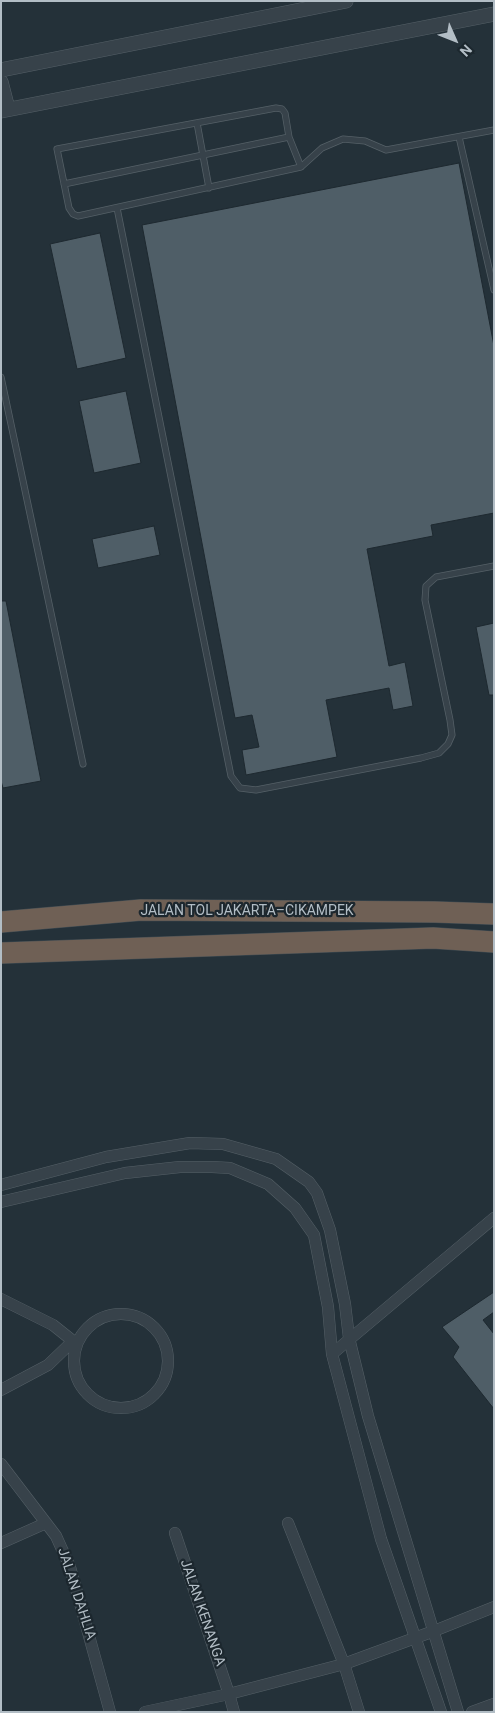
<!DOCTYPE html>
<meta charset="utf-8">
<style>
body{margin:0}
#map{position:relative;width:495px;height:1713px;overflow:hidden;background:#243139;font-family:Roboto,sans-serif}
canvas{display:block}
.frame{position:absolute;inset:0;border:2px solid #b2bdc5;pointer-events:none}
.north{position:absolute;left:430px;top:15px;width:50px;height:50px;-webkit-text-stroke:4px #1c272e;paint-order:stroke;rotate:134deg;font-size:14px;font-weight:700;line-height:20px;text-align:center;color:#b2bdc5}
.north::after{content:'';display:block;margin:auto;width:18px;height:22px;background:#b2bdc5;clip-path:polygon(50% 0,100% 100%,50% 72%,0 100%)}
</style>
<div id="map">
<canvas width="495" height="1713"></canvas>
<div class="frame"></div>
<div class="north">N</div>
</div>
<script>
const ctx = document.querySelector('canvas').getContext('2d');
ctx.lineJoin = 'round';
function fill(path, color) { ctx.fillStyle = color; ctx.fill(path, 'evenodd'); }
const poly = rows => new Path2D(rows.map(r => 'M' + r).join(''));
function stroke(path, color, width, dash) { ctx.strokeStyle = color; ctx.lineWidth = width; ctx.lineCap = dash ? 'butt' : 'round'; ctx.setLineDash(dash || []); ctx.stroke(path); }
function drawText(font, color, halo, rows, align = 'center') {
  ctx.font = font + ' Roboto,sans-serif'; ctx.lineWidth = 4.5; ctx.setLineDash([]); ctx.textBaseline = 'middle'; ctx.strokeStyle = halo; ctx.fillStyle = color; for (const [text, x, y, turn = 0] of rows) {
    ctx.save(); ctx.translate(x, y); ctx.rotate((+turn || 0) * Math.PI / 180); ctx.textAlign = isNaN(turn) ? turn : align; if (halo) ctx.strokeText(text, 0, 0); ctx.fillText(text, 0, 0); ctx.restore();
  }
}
const building = poly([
 [459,163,494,346,494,513,431,525,433,536,367,549,389,666,405,662,413,706,393,710,389,688,326,700,337,757,246,775,242,750,259,747,252,715,235,718,142,225,459,163],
 [100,233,126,358,77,369,50,244,100,233],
 [126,391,141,463,94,473,79,401,126,391],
 [154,526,160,555,98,568,92,539,154,526],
 [1,601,6,601,41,781,3,788,1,781,1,601],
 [494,623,494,695,489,695,476,627,494,623],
 [494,1292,494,1312,483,1320,494,1334,494,1409,453,1357,459,1347,442,1327,494,1292]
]);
fill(building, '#4f5e67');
stroke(building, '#1e2930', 1);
const service = poly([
 [197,123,209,188],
 [459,137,494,290],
 [301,167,289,137,285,113,282,109,276,108,57,149,69,208,73,214,78,216,301,167,322,148,343,139,365,141,386,150,494,130],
 [64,184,289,137],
 [117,208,231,776,240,788,256,790,421,758,439,753,448,744,452,735,450,720,425,600,426,586,436,577,494,566],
 [1,377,83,764]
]);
const minor = poly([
 [1,1185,106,1157,190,1143,223,1144,276,1159,309,1182,317,1193,330,1230,345,1304,349,1338,368,1416,458,1712],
 [1,1202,125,1173,180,1167,212,1167,230,1168,268,1184,295,1208,314,1235,328,1307,332,1354,381,1539,441,1712],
 [1,1299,53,1325,73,1341,48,1365,1,1390],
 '74 1361a47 47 0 1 1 94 0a47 47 0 1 1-94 0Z',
 [332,1354,494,1218],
 [1,1464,56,1536,70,1567,110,1712],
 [288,1523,344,1664,359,1712],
 [175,1533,229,1694,234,1712],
 [1,1543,46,1523],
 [145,1712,229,1694,344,1664,434,1631,494,1607],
 [472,1712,494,1704]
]);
const tertiary = poly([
 [1,70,346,1],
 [1,82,8,109],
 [1,111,494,14]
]);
const motorway = poly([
 [1,922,141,910,434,912,494,914],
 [1,953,433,938,494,942]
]);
stroke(service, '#556067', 7);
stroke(minor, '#556067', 12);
stroke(tertiary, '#556067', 15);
stroke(motorway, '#424d54', 22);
stroke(service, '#37424a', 5.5);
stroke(minor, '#37424a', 11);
stroke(tertiary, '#37424a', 14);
stroke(motorway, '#6f6055', 21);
drawText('14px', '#b2bdc5', '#1c272e', [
 ["JALAN TOL JAKARTA–CIKAMPEK",247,911],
 ["JALAN DAHLIA",76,1594,72],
 ["JALAN KENANGA",202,1613,71]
]);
</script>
